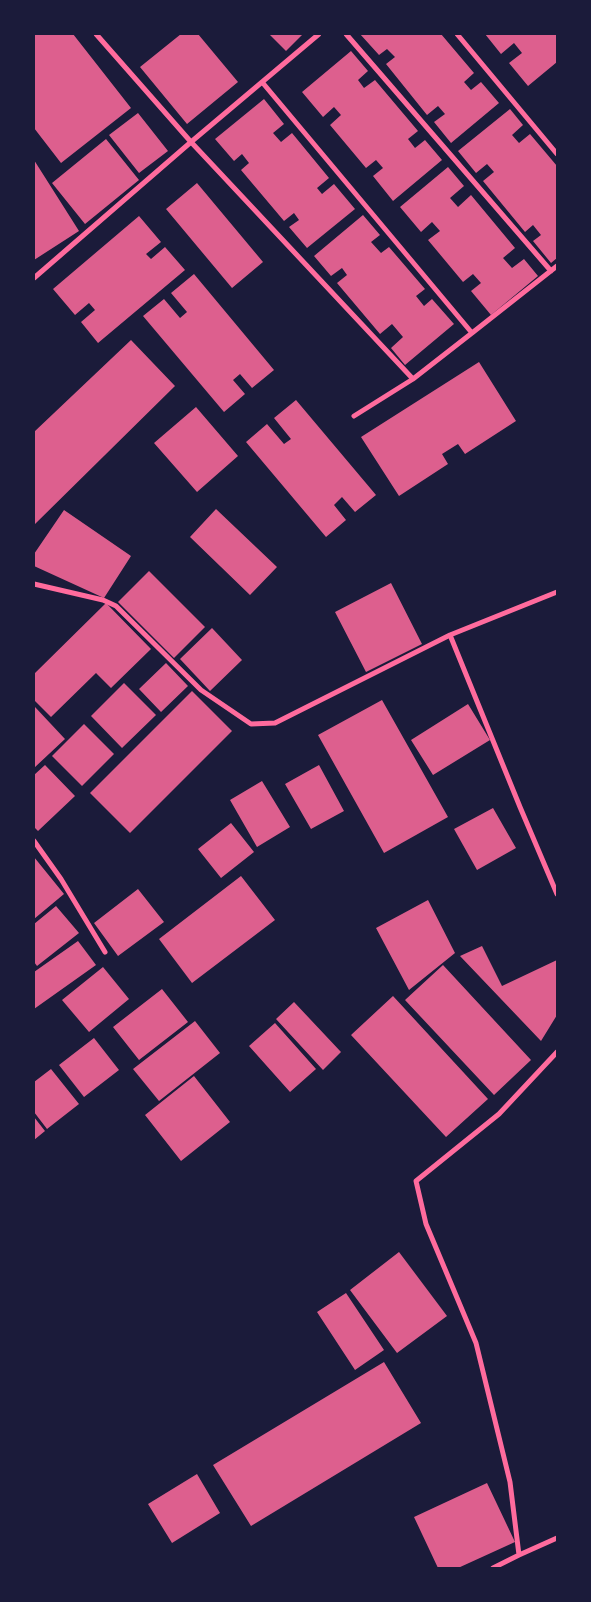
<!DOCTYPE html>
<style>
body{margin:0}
#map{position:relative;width:591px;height:1602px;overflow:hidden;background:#1b1b3a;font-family:"Titillium Web",sans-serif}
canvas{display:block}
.frame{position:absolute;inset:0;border:35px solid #1b1b3a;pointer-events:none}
</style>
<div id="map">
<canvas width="591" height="1602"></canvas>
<div class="frame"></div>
</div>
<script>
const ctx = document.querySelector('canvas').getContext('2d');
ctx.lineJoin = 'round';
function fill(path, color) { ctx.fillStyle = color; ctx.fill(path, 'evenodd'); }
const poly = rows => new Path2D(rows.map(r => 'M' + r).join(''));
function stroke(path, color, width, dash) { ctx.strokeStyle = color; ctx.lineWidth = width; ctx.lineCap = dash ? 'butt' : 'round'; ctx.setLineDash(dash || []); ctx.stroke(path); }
fill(poly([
 [34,34,73,34,131,108,61,163,34,128],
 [181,34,198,34,238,82,187,124,140,67],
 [269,34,303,34,286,51],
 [360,34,425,34,426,35,428,34,441,34,474,73,464,82,471,90,481,82,499,103,451,143,434,122,445,114,438,106,427,115,386,64,395,57,387,49,379,55],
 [485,34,557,34,557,62,528,86,509,63,522,53,514,43,501,54],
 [351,51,368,71,358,80,364,88,375,80,418,131,408,139,415,148,425,140,442,160,393,201,373,176,383,168,376,160,366,168,330,125,341,115,334,107,323,117,302,92],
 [264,99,284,124,273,133,281,142,292,133,329,178,317,188,322,194,334,184,355,209,307,248,289,227,299,220,294,213,284,221,241,170,249,163,242,154,234,161,215,139],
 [510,109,523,125,512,135,519,143,530,134,557,166,557,258,551,263,533,241,541,235,533,225,525,232,483,181,494,172,487,164,476,173,458,151],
 [138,113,168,151,139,173,109,135],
 [106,139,139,180,85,224,52,183],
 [34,160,79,231,34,260],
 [448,167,464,186,450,198,458,207,471,195,515,248,503,258,512,268,524,259,538,276,491,315,471,291,481,283,473,274,463,282,428,240,440,231,432,222,421,232,400,207],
 [197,183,263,262,232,288,166,209],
 [363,215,380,235,371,242,381,253,389,247,425,289,416,296,424,306,432,299,454,324,405,365,391,348,403,337,392,324,380,334,337,283,347,275,342,268,331,276,314,256],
 [139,216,161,242,146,254,151,259,165,247,185,270,98,343,81,322,95,310,89,303,75,315,53,289],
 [194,274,274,370,252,388,240,374,233,380,245,394,224,412,143,316,164,299,180,318,187,312,171,293],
 [131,340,175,386,34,525,34,432],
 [479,362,516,421,465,454,458,444,442,454,448,464,399,496,361,437],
 [296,400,376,495,355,512,342,497,334,505,346,520,326,537,246,442,267,424,284,444,291,439,274,418],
 [196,407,238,456,197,492,154,443],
 [216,509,277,567,250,595,190,537],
 [64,510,131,556,104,598,34,566,34,554],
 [149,571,205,627,174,658,118,602],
 [391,583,422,644,366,672,335,612],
 [106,603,151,649,111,688,96,673,51,717,34,700,34,674],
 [212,628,242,660,210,691,180,659],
 [166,663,188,686,161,712,139,689],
 [124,683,156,715,122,748,91,716],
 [192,691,232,731,130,833,90,793],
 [382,700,448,817,384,853,318,735],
 [468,704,490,740,433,775,411,740],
 [35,707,65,739,34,768,34,708],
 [84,724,114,754,82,786,52,756],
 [45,765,75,796,38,831,34,827,34,775],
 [319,765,344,811,311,829,285,784],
 [262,781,290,827,257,847,230,800],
 [493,808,516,848,477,870,454,829],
 [231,823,254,852,221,878,198,849],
 [34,857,64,894,34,919],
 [241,876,275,920,192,983,159,939],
 [138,889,164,922,118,956,94,923],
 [428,900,455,953,409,990,376,928],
 [56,906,79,933,37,966,34,962,34,924],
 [78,941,96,965,34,1009,34,972],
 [482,946,502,986,557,960,557,1015,541,1041,460,956],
 [443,965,531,1060,494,1095,405,1000],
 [103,967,129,999,89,1032,62,1000],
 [162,989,188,1022,139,1060,113,1027],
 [393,996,488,1099,446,1137,351,1035],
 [294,1002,341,1052,323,1070,276,1019],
 [195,1021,220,1053,159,1101,133,1069],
 [275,1023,316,1069,290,1092,249,1046],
 [94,1038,119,1070,84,1097,59,1065],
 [51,1069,79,1104,47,1129,34,1112,34,1082],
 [194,1076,230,1122,181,1161,145,1115],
 [34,1117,45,1131,34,1140],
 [399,1252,447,1316,397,1353,350,1290],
 [346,1293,384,1350,355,1370,317,1312],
 [384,1362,421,1423,251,1526,213,1465],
 [197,1474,220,1513,172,1543,148,1504],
 [487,1483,515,1542,458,1568,438,1568,414,1517]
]), '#dd5f8e');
stroke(poly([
 [96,34,191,142,319,34],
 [346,34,551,271],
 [457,34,557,154],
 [262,82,472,333,557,266],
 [34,278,191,142,413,379,354,416],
 [413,379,472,333],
 [34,584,103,600,116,606,201,690,251,724,275,723,450,635,557,592],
 [450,635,520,807,557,894],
 [34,841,61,879,105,952],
 [519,1555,557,1538],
 [493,1568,519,1555,510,1482,476,1343,426,1224,416,1181,499,1114,557,1052]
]), '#ff6b9d', 5);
</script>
